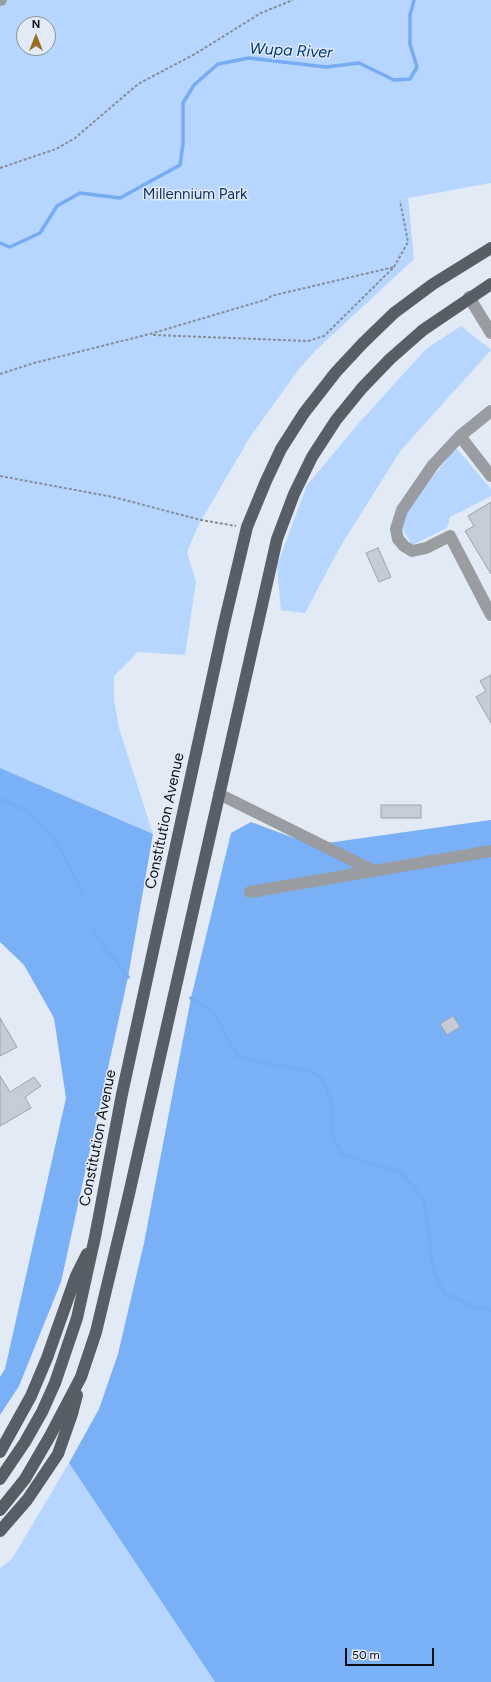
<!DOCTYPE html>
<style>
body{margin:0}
#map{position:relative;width:491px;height:1682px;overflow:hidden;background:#e1eaf5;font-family:Figtree,sans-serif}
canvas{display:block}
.north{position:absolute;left:16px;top:16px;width:40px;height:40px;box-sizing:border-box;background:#e1eaf5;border:1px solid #8c929a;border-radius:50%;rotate:0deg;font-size:11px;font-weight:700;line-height:16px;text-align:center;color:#0c0e12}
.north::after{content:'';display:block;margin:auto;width:14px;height:18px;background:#9b6c1e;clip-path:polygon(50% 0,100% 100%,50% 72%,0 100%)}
.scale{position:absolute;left:345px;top:1648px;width:89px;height:18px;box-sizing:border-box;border:2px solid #0c0e12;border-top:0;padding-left:5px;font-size:12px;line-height:14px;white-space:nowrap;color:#0c0e12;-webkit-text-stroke:3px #e1eaf5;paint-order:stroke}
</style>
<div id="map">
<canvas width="491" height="1682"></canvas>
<div class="north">N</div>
<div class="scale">50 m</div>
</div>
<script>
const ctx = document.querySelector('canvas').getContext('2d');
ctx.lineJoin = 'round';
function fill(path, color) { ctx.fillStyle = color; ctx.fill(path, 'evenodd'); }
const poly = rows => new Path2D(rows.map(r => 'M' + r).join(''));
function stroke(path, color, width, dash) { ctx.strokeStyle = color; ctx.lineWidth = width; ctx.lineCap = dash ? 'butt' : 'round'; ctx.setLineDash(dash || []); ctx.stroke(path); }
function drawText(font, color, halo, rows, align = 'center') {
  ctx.font = font + ' Figtree,sans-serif'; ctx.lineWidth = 3; ctx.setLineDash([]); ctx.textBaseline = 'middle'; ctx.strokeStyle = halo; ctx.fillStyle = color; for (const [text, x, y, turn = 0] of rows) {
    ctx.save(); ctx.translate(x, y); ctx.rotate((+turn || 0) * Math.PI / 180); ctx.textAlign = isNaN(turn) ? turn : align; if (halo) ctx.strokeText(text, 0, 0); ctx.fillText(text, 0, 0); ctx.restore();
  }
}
fill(poly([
 [0,0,491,0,491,183,408,198,414,259,316,350,299,369,250,437,198,526,187,552,196,582,185,655,138,652,114,676,114,700,119,728,153,834,0,768],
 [24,24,48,24,48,48,24,48],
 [461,326,491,350,401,450,340,547,305,613,281,610,277,566,307,485,359,423,426,349],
 [456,448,491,489,491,496,450,517,447,528,412,545,402,528,409,506],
 [69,1463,215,1682,0,1682,0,1568,12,1559]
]), '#b6d6ff');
fill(poly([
 [0,768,153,834,128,977,61,1282,19,1386,0,1415,0,1377,5,1369,66,1098,54,1018,24,965,0,942],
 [491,820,491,1682,215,1682,69,1463,99,1409,118,1354,144,1243,191,998,231,833,251,822,313,845]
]), '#79b0f6');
stroke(poly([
 [0,243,10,247,40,233,57,206,80,193,120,198,180,165,183,144,183,103,194,85,218,64,249,58,326,67,359,63,394,80,410,79,417,67,410,44,410,15,414,0],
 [0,799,29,812,57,843,83,892],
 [92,931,128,977],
 [191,998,214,1012,237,1056,263,1063,306,1070,322,1078,331,1100,333,1139,343,1155,400,1172,424,1199,433,1269,444,1293,474,1307,491,1310]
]), '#76acf2', 3.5);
const building = poly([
 [491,502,491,574,465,531,474,526,468,516,491,502],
 [378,548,391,577,379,582,366,553,378,548],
 [491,675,491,723,476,697,486,691,480,681,491,675],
 [381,805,421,805,421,818,381,818,381,805],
 [453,1016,460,1027,447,1035,440,1024,453,1016],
 [0,1018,17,1047,0,1056,0,1018],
 [0,1076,10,1092,34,1077,41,1086,25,1097,31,1108,0,1126,0,1076]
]);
fill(building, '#c3ccd7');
stroke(building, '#9ca4af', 1);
stroke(poly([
 [0,168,56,149,75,138,138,84,195,54,261,13,293,0],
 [153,335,308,341,324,336,394,267,408,242,400,201],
 [0,374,34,363,150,334,268,299,271,296,394,267],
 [0,476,113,497,201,520,236,526]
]), '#888e96', 2, [3, 2]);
stroke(poly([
 [0,0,1,0],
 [469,297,491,333],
 [460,436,491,411],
 [491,476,460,436,433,465,402,510,396,529,398,539,404,546,412,551,426,548,450,536,491,615],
 [219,794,374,871],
 [250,892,491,851]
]), '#999da1', 12);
stroke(poly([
 [0,1452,31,1396,47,1358,76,1276,87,1254],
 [0,1479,25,1442,42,1412,55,1383,77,1318,95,1237,122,1094,224,624,247,527,266,481,281,449,304,413,336,372,363,343,394,313,433,284,491,248],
 [0,1510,25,1479,50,1436,81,1377,96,1332,129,1194,277,539,294,494,312,457,336,420,362,388,390,359,423,330,491,284],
 [0,1531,27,1500,58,1454,72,1414,77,1395]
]), '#585e66', 12);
drawText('15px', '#0d325e', '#e1eaf5', [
 ["Millennium Park",195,195]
]);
drawText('15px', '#0c0e12', '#e1eaf5', [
 ["Constitution Avenue",165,821,-78],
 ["Constitution Avenue",98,1138,-79]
]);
drawText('italic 16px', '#003b77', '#e1eaf5', [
 ["Wupa River",291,51,3]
]);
</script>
